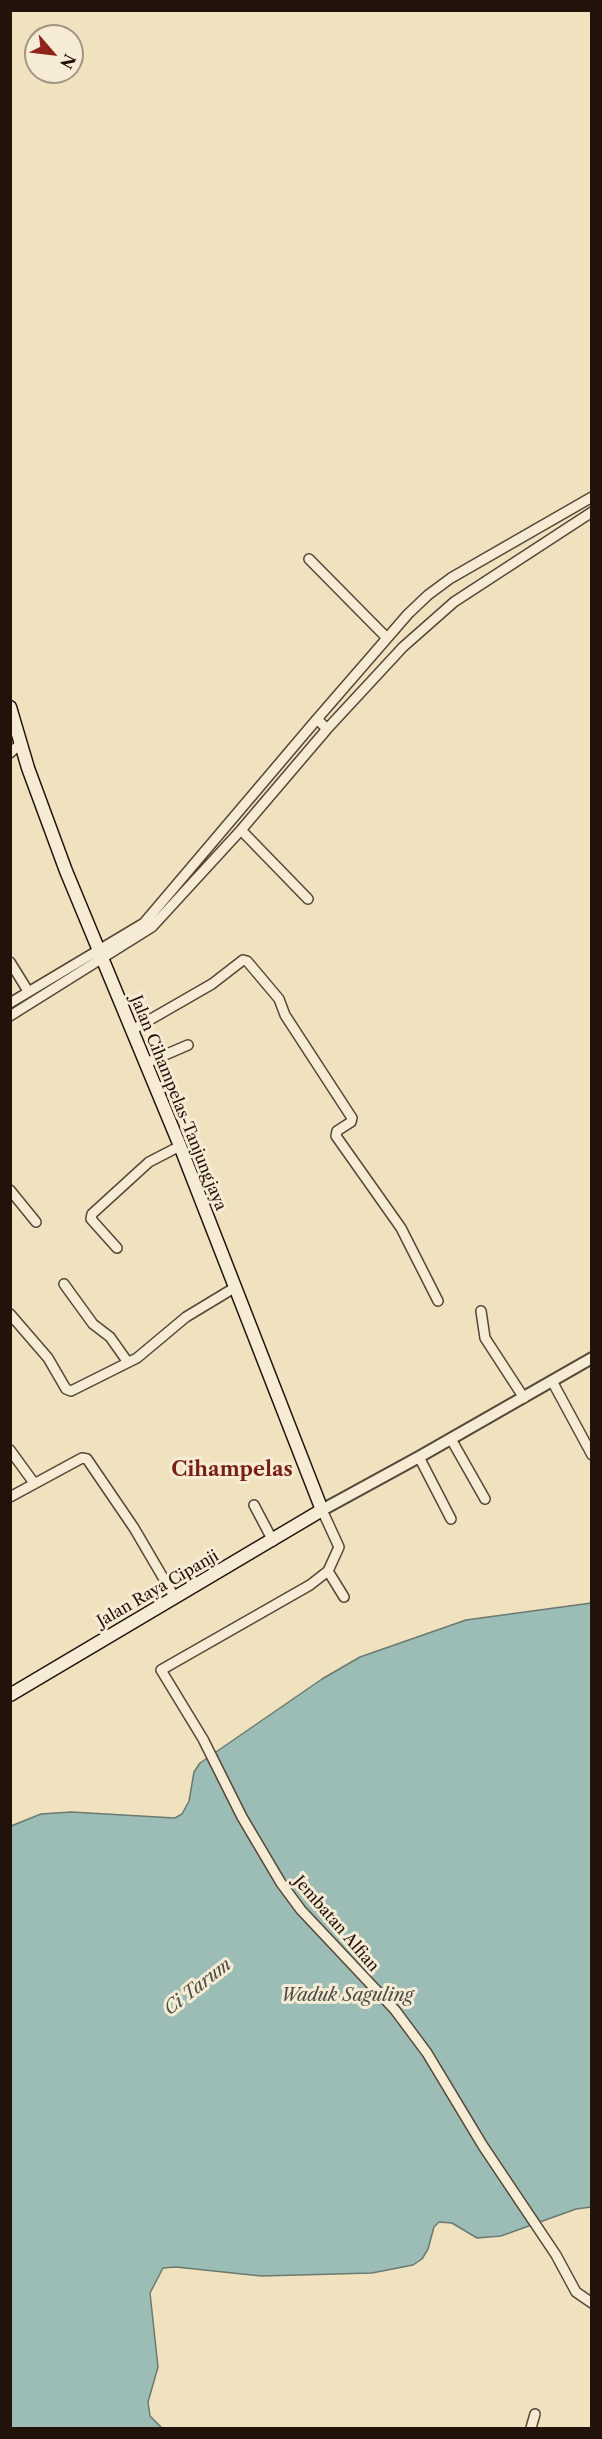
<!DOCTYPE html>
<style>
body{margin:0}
#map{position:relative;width:602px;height:2439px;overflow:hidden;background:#f1e2bf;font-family:"Libre Caslon Text",serif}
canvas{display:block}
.frame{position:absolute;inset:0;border:12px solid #21120a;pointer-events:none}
.north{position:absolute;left:24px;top:24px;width:60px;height:60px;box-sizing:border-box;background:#f6ecd5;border:2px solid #a19584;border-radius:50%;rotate:118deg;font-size:16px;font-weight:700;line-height:24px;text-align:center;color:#21120a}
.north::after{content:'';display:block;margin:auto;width:21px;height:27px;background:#8f2418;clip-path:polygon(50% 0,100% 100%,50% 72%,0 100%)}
</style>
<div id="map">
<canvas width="602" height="2439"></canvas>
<div class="frame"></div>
<div class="north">N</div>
</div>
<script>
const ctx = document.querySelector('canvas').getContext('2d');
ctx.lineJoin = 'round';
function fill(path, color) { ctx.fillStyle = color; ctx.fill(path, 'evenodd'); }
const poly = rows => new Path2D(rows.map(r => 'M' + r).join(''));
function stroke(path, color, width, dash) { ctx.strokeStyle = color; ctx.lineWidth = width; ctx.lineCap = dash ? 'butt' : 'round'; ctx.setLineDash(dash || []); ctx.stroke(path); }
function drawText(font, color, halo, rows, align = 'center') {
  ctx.font = font + ' "Libre Caslon Text",serif'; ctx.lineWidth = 6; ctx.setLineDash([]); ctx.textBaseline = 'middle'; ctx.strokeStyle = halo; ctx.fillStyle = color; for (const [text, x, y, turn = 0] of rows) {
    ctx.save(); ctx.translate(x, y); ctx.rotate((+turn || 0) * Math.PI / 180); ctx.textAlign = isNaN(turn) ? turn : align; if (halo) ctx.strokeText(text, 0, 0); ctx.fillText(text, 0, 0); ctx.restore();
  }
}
const water = poly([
 [591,1603,591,2207,576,2209,501,2236,477,2238,452,2223,439,2222,434,2227,428,2249,422,2259,413,2265,372,2273,261,2276,176,2267,163,2268,150,2293,158,2367,148,2402,150,2416,162,2428,11,2428,11,1826,41,1814,71,1812,175,1818,182,1814,189,1801,194,1772,200,1763,322,1679,360,1657,466,1620,591,1603]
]);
fill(water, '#9bbdb5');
stroke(water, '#6a7971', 1.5);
const minor = poly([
 [309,559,387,638],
 [317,719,408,614,428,595,451,578,592,497],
 [10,753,20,744],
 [241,830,308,899],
 [10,962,28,991],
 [10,1003,144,923,317,719,327,729,403,647,454,602,592,512],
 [10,1016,152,927,241,830,327,729],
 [132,1030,212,984,243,960,247,961,279,999,285,1015,352,1118,351,1122,337,1131,336,1136,401,1228,438,1301],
 [146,1063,188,1045],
 [10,1190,36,1222],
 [117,1248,91,1219,92,1214,149,1162,180,1146],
 [64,1284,93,1324,110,1337,127,1361],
 [481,1311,485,1338,524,1398],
 [10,1314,48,1358,66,1389,71,1391,137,1358,186,1317,234,1288],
 [552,1381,592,1455],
 [451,1439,485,1499],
 [10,1450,34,1483],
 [419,1457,451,1519],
 [10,1497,82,1458,87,1459,134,1528,175,1598],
 [254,1505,273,1541],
 [322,1510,339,1547,328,1571,310,1585,161,1670,203,1739,242,1817,281,1883,301,1910,395,2010,427,2053,483,2146,556,2255,576,2292,592,2303],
 [328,1571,344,1597],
 [531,2428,535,2414]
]);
const tertiary = poly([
 [322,1510,419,1457,592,1358]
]);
const secondary = poly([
 [10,707,28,768,66,871,180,1146,322,1510,10,1695]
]);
stroke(minor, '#554637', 12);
stroke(tertiary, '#554637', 14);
stroke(secondary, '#21120a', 15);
stroke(minor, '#f6ecd5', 9);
stroke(tertiary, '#f6ecd5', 10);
stroke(secondary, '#f6ecd5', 12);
drawText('16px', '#21120a', '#f6ecd5', [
 ["Jalan Cihampelas-Tanjungjaya",178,1103,68],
 ["Jalan Raya Cipanji",158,1589,-30],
 ["Jembatan Alfian",336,1924,49]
]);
drawText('italic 18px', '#4c4e46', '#f6ecd5', [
 ["Ci Tarum",198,1987,-38],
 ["Waduk Saguling",347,1996]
]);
drawText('bold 20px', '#7a1f14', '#f6ecd5', [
 ["Cihampelas",232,1470]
]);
</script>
